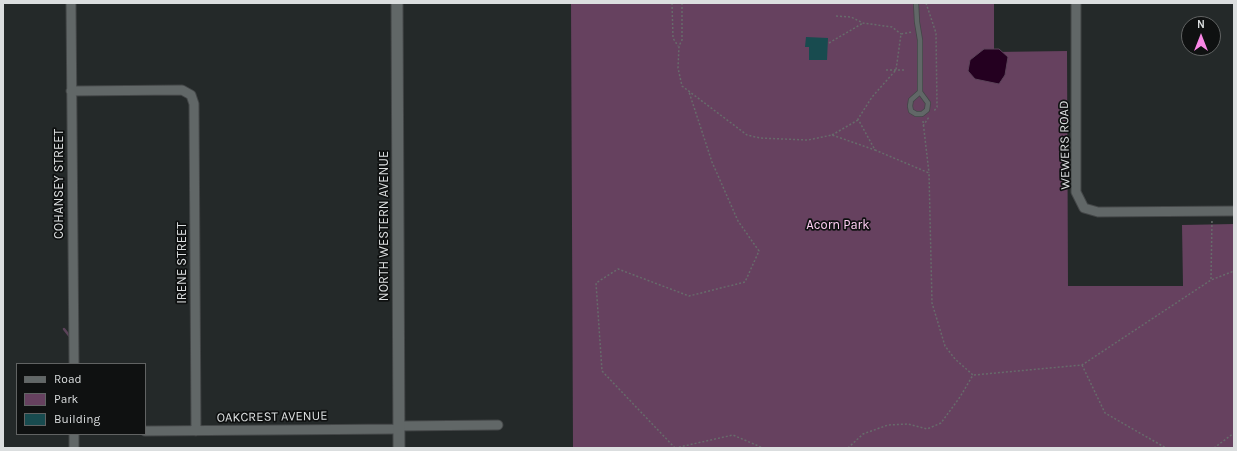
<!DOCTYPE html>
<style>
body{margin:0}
#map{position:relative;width:1237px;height:451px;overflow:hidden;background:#242929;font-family:Karla,sans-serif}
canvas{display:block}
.frame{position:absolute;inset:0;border:4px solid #dbdedf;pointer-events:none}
.legend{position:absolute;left:16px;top:363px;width:130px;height:72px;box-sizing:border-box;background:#0f1111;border:1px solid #616363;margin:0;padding:5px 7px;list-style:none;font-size:12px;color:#dbdedf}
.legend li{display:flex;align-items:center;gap:8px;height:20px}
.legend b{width:20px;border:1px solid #616363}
.north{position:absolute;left:1181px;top:16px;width:40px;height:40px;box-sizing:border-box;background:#0f1111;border:1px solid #616363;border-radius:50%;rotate:0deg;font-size:11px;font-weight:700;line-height:16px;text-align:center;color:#dbdedf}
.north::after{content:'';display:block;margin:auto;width:14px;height:18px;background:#fa87e6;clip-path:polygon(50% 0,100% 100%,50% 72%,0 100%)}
</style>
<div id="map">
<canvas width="1237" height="451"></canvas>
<div class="frame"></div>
<ul class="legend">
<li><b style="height:5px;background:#616767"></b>Road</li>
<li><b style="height:11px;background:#66415f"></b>Park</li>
<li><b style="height:11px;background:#184b4f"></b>Building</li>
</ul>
<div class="north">N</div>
</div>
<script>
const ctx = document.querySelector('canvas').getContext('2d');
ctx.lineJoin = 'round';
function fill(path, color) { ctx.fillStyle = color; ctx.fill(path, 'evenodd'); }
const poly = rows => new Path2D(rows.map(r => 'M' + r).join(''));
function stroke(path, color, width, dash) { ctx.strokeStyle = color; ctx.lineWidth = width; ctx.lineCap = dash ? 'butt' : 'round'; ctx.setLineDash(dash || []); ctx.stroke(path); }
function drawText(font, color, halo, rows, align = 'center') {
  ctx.font = font + ' Karla,sans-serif'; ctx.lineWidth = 3.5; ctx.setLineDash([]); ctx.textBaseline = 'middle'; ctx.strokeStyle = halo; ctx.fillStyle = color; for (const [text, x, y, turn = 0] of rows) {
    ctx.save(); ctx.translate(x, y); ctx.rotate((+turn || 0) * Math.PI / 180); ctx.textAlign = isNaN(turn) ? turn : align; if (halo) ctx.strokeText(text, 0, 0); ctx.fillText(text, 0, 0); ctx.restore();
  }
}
fill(poly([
 [571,3,994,3,994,52,1067,51,1068,286,1183,286,1182,225,1234,224,1234,448,573,448]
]), '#66415f');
const water = poly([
 [984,49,999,49,1008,57,1005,75,999,84,975,79,968,71,970,60,984,49]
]);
fill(water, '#240020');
stroke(water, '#5b4359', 1);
stroke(poly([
 [64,329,71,338]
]), '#5b4359', 2.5);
fill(poly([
 [806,37,828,38,827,60,809,60,809,47,805,47]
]), '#184b4f');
const service = poly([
 [916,3,917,22,920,40,920,92,911,100,910,106,911,111,916,114,922,114,927,110,928,103,920,92]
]);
const minor = poly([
 [71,3,74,364],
 [1076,3,1076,192,1084,208,1098,212,1234,211],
 [71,91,182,90,191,95,194,104,196,431],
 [399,426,498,425],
 [145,431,399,429],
 [74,434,74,448]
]);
const tertiary = poly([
 [397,3,399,448]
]);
stroke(service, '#434647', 6);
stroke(minor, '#434647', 11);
stroke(tertiary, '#434647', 13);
stroke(poly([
 [672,3,673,38,678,46],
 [682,3,682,40,679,46,678,68,682,86,747,135,760,138,808,140,832,135,875,150],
 [926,3,936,33,937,107,934,111],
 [836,16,851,17,863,23,892,27,901,34],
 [829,43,863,23],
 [886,70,906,70],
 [923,121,929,173],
 [923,126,929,117],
 [832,135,858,120],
 [1211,279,1212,219],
 [1082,365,1105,413,1166,448],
 [974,375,1082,365,1211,280,1234,271],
 [675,448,602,371,596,283,618,269,689,296,745,282,759,251,738,221,712,162,689,92],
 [675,448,733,435,763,448],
 [848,448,863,434,888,425,908,424,927,429,941,423,960,397,973,375,955,359,945,346,932,303,929,173,875,150,858,119,872,97,896,70,901,34,912,32],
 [1214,448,1234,433]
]), '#676b6b', 1.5, [2, 2]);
stroke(service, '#616767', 4.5);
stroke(minor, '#616767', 9);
stroke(tertiary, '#616767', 11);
drawText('13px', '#dbdedf', '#0f1111', [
 ["WEWERS ROAD",1065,145,-91],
 ["COHANSEY STREET",59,184,-90],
 ["NORTH WESTERN AVENUE",384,226,-90],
 ["IRENE STREET",182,263,-90],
 ["OAKCREST AVENUE",272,417,-1]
]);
drawText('13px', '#ffcff4', '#0f1111', [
 ["Acorn Park",838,225]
]);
</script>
